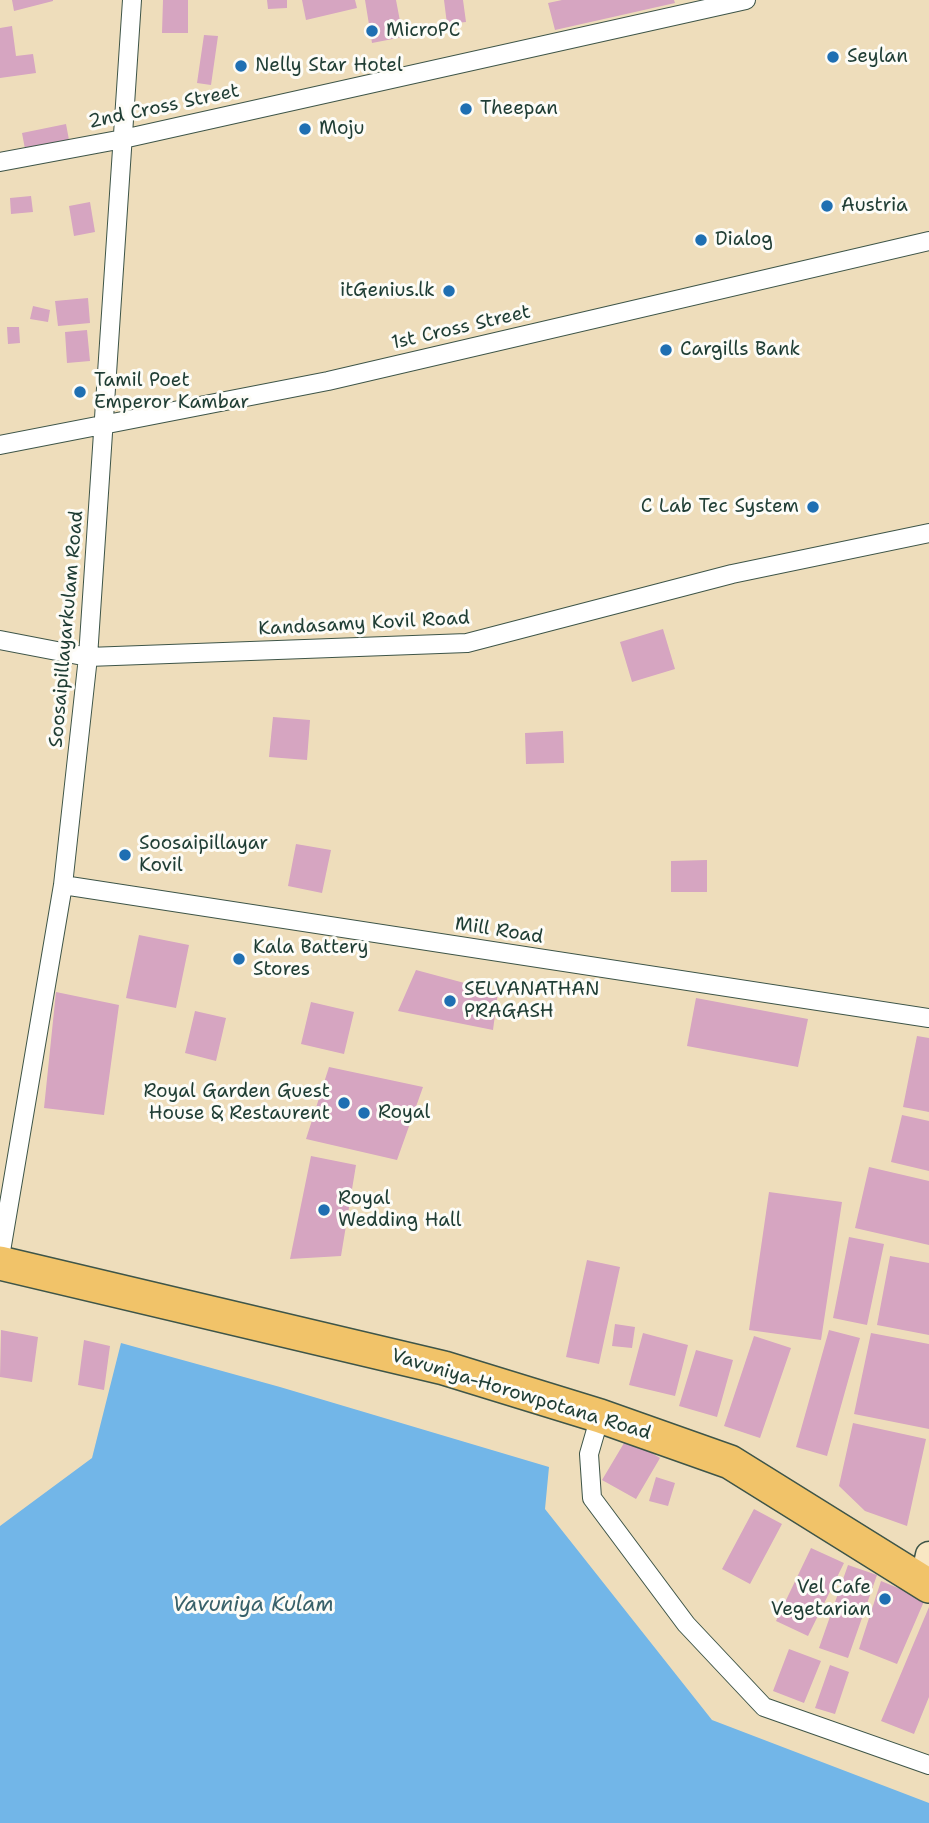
<!DOCTYPE html>
<style>
body{margin:0}
canvas{display:block;background:#edb}
</style>
<canvas width="929" height="1823"></canvas>
<script>
const ctx = document.querySelector('canvas').getContext('2d');
ctx.lineJoin = 'round';
function fill(path, color) { ctx.fillStyle = color; ctx.fill(path, 'evenodd'); }
const poly = rows => new Path2D(rows.map(r => 'M' + r).join(''));
function stroke(path, color, width, dash) { ctx.strokeStyle = color; ctx.lineWidth = width; ctx.lineCap = dash ? 'butt' : 'round'; ctx.setLineDash(dash || []); ctx.stroke(path); }
function drawText(font, color, halo, rows, align = 'center') {
  ctx.font = font + ' "Shantell Sans",sans-serif'; ctx.lineWidth = 6; ctx.setLineDash([]); ctx.textBaseline = 'middle'; ctx.strokeStyle = halo; ctx.fillStyle = color; for (const [text, x, y, turn = 0] of rows) {
    ctx.save(); ctx.translate(x, y); ctx.rotate((+turn || 0) * Math.PI / 180); ctx.textAlign = isNaN(turn) ? turn : align; if (halo) ctx.strokeText(text, 0, 0); ctx.fillText(text, 0, 0); ctx.restore();
  }
}
fill(poly([
 [121,1343,280,1387,549,1467,545,1509,712,1720,929,1803,929,1823,0,1823,0,1526,92,1458]
]), '#72b6e8');
fill(poly([
 [12,0,53,0,53,1,14,11],
 [163,0,188,0,188,33,162,33],
 [267,0,287,0,287,8,268,9],
 [302,0,355,0,357,8,306,20],
 [365,0,396,0,403,37,372,43],
 [444,0,463,0,466,22,447,24],
 [562,0,674,0,675,3,555,30,548,3],
 [12,26,16,56,33,54,36,73,0,78,0,28],
 [204,35,218,36,211,85,197,83],
 [66,124,69,140,25,149,22,133],
 [31,196,33,212,11,214,10,198],
 [90,202,95,232,74,236,69,206],
 [88,298,90,323,58,326,55,301],
 [33,306,50,310,48,322,30,319],
 [7,327,19,327,20,343,8,344],
 [87,330,90,361,67,363,65,332],
 [663,629,675,669,632,682,620,642],
 [273,717,310,720,307,760,269,757],
 [563,731,564,763,526,764,525,733],
 [296,844,331,850,322,893,288,886],
 [707,860,707,892,671,892,671,861],
 [139,935,189,945,176,1008,126,998],
 [416,970,498,992,493,1030,398,1011],
 [56,992,119,1005,104,1115,44,1108],
 [696,998,808,1019,798,1067,687,1046],
 [311,1002,354,1012,344,1054,301,1044],
 [195,1011,226,1018,216,1061,185,1053],
 [917,1036,929,1038,929,1112,903,1107],
 [329,1067,423,1087,397,1160,306,1139],
 [902,1115,929,1121,929,1171,891,1162],
 [311,1156,356,1165,341,1256,290,1259],
 [869,1167,929,1181,929,1245,855,1228],
 [769,1192,842,1202,821,1340,749,1330],
 [849,1237,884,1244,867,1325,833,1318],
 [890,1256,929,1263,929,1335,877,1325],
 [587,1260,620,1267,599,1364,566,1357],
 [615,1324,635,1327,632,1348,612,1346],
 [1,1330,38,1337,32,1382,0,1377],
 [829,1330,860,1338,827,1456,796,1447],
 [643,1333,688,1345,675,1396,629,1385],
 [871,1333,929,1344,929,1429,854,1414],
 [754,1336,791,1348,760,1438,724,1426],
 [84,1340,110,1346,104,1390,78,1385],
 [696,1350,733,1360,717,1417,679,1406],
 [853,1423,926,1439,907,1526,865,1511,839,1486],
 [627,1438,660,1458,636,1499,602,1480],
 [656,1477,675,1483,668,1506,649,1501],
 [754,1509,782,1524,750,1584,722,1569],
 [811,1548,844,1563,808,1636,776,1621],
 [848,1565,877,1575,848,1658,819,1648],
 [881,1581,925,1599,897,1664,859,1649],
 [929,1607,929,1697,914,1734,881,1721],
 [789,1649,821,1661,804,1703,773,1691],
 [830,1665,849,1672,835,1714,815,1708]
]), '#d6a5c1');
const street = poly([
 [0,162,123,139,746,0],
 [0,445,328,381,929,241],
 [0,640,88,657,467,643,732,574,929,533],
 [63,885,929,1018],
 [0,1257,63,885,88,657,132,0],
 [600,1416,589,1454,592,1498,686,1624,764,1707,929,1765]
]);
const secondary = poly([
 [923,1582,929,1555]
]);
const highway = poly([
 [0,1263,444,1368,600,1416,730,1462,929,1586]
]);
stroke(street, '#3e5548', 20);
stroke(secondary, '#3e5548', 29);
stroke(highway, '#3e5548', 36);
stroke(street, '#fff', 18);
stroke(secondary, '#f9e7c3', 26);
stroke(highway, '#f1c369', 33);
for (const [x, y, r, color] of [
 [372,31,7,"#1f6fb2"],
 [833,57,7,"#1f6fb2"],
 [241,66,7,"#1f6fb2"],
 [466,109,7,"#1f6fb2"],
 [305,129,7,"#1f6fb2"],
 [827,206,7,"#1f6fb2"],
 [701,240,7,"#1f6fb2"],
 [449,291,7,"#1f6fb2"],
 [666,350,7,"#1f6fb2"],
 [80,392,7,"#1f6fb2"],
 [813,507,7,"#1f6fb2"],
 [125,855,7,"#1f6fb2"],
 [239,959,7,"#1f6fb2"],
 [450,1001,7,"#1f6fb2"],
 [344,1103,7,"#1f6fb2"],
 [364,1113,7,"#1f6fb2"],
 [324,1210,7,"#1f6fb2"],
 [885,1599,7,"#1f6fb2"]
]) { const dot = new Path2D(); dot.arc(x, y, r, 0, 2 * Math.PI); ctx.fillStyle = color; ctx.fill(dot); stroke(dot, '#fdfcf7', 2.5); }
drawText('19px', '#1f3d34', '#fdfcf7', [
 ["MicroPC",386,31],
 ["Seylan",847,57],
 ["Nelly Star Hotel",255,66],
 ["Theepan",480,109],
 ["Moju",319,129],
 ["Austria",841,206],
 ["Dialog",715,240],
 ["itGenius.lk",435,291,"right"],
 ["Cargills Bank",680,350],
 ["Tamil Poet",94,381],
 ["Emperor Kambar",94,403],
 ["C Lab Tec System",799,507,"right"],
 ["Soosaipillayar",139,844],
 ["Kovil",139,866],
 ["Kala Battery",253,948],
 ["Stores",253,970],
 ["SELVANATHAN",464,990],
 ["PRAGASH",464,1012],
 ["Royal Garden Guest",330,1092,"right"],
 ["House & Restaurent",330,1114,"right"],
 ["Royal",378,1113],
 ["Royal",338,1199],
 ["Wedding Hall",338,1221],
 ["Vel Cafe",871,1588,"right"],
 ["Vegetarian",871,1610,"right"]
], 'left');
drawText('19px', '#1f3d34', '#fdfcf7', [
 ["2nd Cross Street",164,107,-12],
 ["1st Cross Street",461,328,-13],
 ["Kandasamy Kovil Road",364,624,-3],
 ["Soosaipillayarkulam Road",67,629,-85],
 ["Mill Road",499,931,9],
 ["Vavuniya-Horowpotana Road",521,1395,17]
]);
drawText('italic 21px', '#38616a', '#fdfcf7', [
 ["Vavuniya Kulam",253,1606]
]);
</script>
